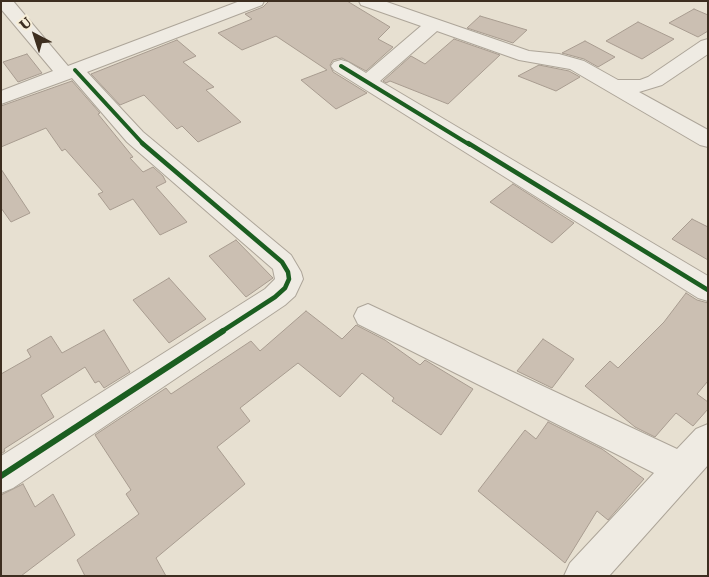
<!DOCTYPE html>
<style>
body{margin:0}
#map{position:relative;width:709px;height:577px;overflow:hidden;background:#e7e0d1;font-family:"Roboto Serif",serif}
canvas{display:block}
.frame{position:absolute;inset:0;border:2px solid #3d2e20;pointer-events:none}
.north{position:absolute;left:10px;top:10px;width:50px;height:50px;-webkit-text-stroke:4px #f7eed8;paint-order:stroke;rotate:320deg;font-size:14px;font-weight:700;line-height:20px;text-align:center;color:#3d2e20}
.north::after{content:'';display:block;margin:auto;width:18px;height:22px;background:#3d2e20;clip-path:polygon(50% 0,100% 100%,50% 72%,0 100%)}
</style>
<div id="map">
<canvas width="709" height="577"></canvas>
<div class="frame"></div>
<div class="north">U</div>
</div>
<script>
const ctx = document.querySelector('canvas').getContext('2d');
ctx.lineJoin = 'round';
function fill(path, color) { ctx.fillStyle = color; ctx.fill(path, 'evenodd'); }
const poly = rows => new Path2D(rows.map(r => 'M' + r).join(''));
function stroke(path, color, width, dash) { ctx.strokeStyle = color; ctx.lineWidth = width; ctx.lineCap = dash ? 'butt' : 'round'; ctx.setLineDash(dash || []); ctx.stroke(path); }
const building = poly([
 [269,1,347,1,390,27,378,39,393,47,366,71,342,58,333,60,330,65,333,72,367,93,336,109,301,80,327,70,276,36,242,50,218,33,252,19,245,14,263,7,269,1],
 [694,9,708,15,708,31,698,37,669,23,694,9],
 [480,16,527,30,513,43,467,28,480,16],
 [638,22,674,39,642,59,606,41,638,22],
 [454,39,500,55,448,104,390,81,386,83,383,81,411,56,425,64,454,39],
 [177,40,196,56,183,62,214,87,206,90,241,122,198,142,182,126,177,129,144,95,120,105,91,74,177,40],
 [585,41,615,57,598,67,584,59,562,53,585,41],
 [27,54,42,73,18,82,3,62,27,54],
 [539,65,569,71,580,77,556,91,518,76,539,65],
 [72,81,100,113,98,114,133,157,130,158,143,172,153,167,163,176,166,182,156,187,187,222,160,235,133,199,110,210,98,194,103,192,65,149,62,151,46,128,1,147,1,106,72,81],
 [1,169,30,213,11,222,1,208,1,169],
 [513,184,574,223,552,243,490,202,513,184],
 [692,219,708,227,708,260,672,239,692,219],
 [236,240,273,278,246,297,209,256,236,240],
 [169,278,206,319,169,343,133,300,169,278],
 [686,293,697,300,708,303,708,381,697,394,708,402,708,409,693,426,676,413,655,437,635,427,585,386,610,361,618,368,664,322,686,293],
 [306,311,342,339,356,325,385,340,420,365,425,360,473,389,441,435,392,401,394,398,362,373,340,397,298,363,240,408,250,421,217,447,245,484,156,558,166,576,85,576,77,560,139,514,126,494,131,490,95,435,166,388,171,394,251,341,260,351,306,311],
 [104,330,130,372,104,388,99,381,95,383,85,367,41,395,54,417,4,449,5,451,1,454,1,374,31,357,27,350,51,336,62,353,104,330],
 [543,339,574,359,552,388,517,371,543,339],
 [548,422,602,449,644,479,608,520,597,511,565,563,478,491,525,430,536,439,548,422],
 [23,484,35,507,53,494,75,535,21,576,1,576,1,495,23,484]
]);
fill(building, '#cbbfb2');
stroke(building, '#a89c90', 1);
const minor = poly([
 [1,1,13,1,68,66,240,1,264,1,262,5,87,72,143,132,291,255,301,272,303,279,295,296,285,305,13,488,1,493,1,456,265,289,275,279,273,269,127,142,72,78,1,104,1,91,53,71,1,9,1,1],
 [359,1,384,1,529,51,559,54,584,61,618,80,640,80,648,77,701,41,708,39,708,54,662,85,639,92,708,130,708,147,700,145,570,69,519,60,437,31,380,81,708,276,708,301,698,298,334,70,331,66,334,62,341,60,348,62,366,73,421,26,361,5,359,1],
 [368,304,677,449,696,429,708,424,708,465,609,576,564,576,570,563,654,473,358,324,354,316,358,308,368,304]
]);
stroke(minor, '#ada599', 2);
fill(minor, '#efebe3');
stroke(poly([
 [341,66,470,145],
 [75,70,144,145]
]), '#1b5e20', 4);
stroke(poly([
 [142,143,282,262,288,272,289,279,285,288,275,297,221,332],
 [468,143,708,290]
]), '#1b5e20', 4.5);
stroke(poly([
 [1,476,223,331]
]), '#1b5e20', 6);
</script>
